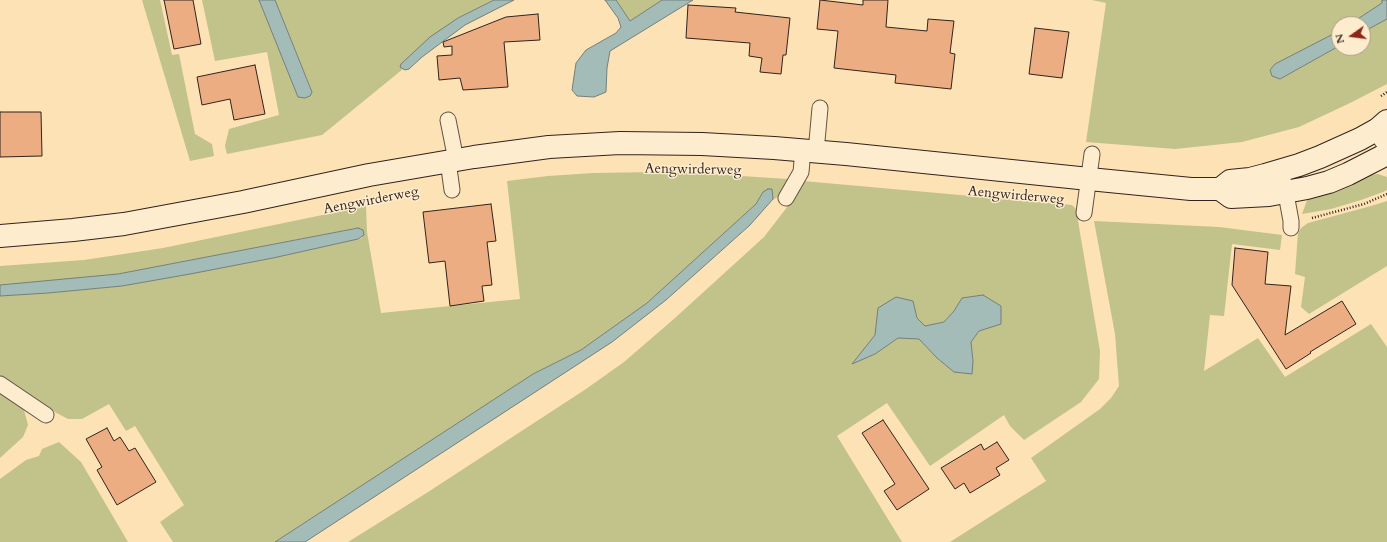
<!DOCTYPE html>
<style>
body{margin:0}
#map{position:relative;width:1387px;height:542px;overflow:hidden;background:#fde2b5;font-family:Cardo,serif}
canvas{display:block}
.north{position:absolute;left:1331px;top:16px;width:40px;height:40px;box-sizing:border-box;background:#feeccf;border:1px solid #ac9c88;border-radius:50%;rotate:256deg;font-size:11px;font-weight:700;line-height:16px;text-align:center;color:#31231d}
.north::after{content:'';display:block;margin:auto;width:14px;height:18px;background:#8f2418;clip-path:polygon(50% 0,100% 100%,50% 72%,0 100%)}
</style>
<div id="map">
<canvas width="1387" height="542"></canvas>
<div class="north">N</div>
</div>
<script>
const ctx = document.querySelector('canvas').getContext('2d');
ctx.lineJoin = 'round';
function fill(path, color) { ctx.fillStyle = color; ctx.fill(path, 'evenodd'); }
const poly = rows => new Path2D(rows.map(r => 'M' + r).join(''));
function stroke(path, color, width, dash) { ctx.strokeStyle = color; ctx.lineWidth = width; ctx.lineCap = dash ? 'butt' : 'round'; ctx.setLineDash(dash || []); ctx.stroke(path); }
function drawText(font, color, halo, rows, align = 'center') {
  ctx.font = font + ' Cardo,serif'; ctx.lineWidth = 3; ctx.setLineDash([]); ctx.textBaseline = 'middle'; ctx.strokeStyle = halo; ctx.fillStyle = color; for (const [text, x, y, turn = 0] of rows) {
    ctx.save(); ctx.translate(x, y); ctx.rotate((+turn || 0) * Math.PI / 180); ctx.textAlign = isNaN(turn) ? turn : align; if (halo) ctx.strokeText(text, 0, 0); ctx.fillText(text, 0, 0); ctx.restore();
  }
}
fill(poly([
 [142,0,160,0,172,55,179,54,195,134,212,144,214,156,190,161],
 [202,0,259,0,298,97,312,91,275,0,494,0,458,18,400,67,403,69,322,135,227,154,225,146,229,129,279,115,267,52,215,61],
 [616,0,662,0,630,21],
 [1092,0,1382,0,1382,3,1350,24,1339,24,1339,31,1337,33,1275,64,1270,70,1280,79,1339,46,1339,48,1363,48,1363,32,1387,19,1387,84,1350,103,1299,127,1242,142,1175,149,1086,142,1106,3],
 [655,172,694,173,788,179,788,180,779,196,768,203,773,199,763,192,756,204,647,303,581,350,533,374,275,542,173,542,160,522,184,505,135,426,126,431,109,404,82,419,68,419,51,410,0,376,0,296,48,293,122,286,273,258,358,239,362,238,361,229,357,228,118,274,48,281,0,285,0,266,84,260,163,248,366,206,367,232,381,313,520,299,507,181,548,176,593,173],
 [1378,174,1387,177,1387,190,1383,192,1361,200,1331,209,1302,214,1309,195,1368,175],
 [803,181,1072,205,1076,209,1100,351,1099,379,1081,402,1024,440,1010,426,1004,415,930,466,887,403,837,436,902,542,348,542,425,494,586,389,624,362,675,318,764,237,791,202],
 [962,298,1000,323,979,331,971,342,973,361,954,372,937,358,919,339,898,338,875,354,853,363,875,335,913,301,917,318,925,327,944,322,954,311],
 [1387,201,1387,266,1309,314,1301,307,1305,277,1295,274,1298,233,1301,228,1308,223,1371,206],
 [1094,221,1219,227,1282,235,1280,250,1232,244,1224,316,1210,315,1204,371,1258,338,1285,377,1371,324,1387,347,1387,542,950,542,1046,481,1031,458,1100,409,1111,398,1119,386,1115,334],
 [0,390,12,399,24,410,28,425,23,437,0,458],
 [59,442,81,462,128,542,0,542,0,479,26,460,39,456,42,449]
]), '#c2c28b');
const water = poly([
 [259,0,275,0,312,92,310,96,305,98,298,97,259,0],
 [494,0,514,0,465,25,422,57,409,69,405,70,400,67,401,64,430,37,458,18,494,0],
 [605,0,616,0,630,21,662,0,693,0,610,51,607,68,606,92,594,97,577,96,572,90,576,63,586,50,616,33,621,27,618,18,605,0],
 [1382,0,1387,0,1387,19,1363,32,1363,24,1350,24,1382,3,1382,0],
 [1339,31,1339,46,1280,79,1272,76,1270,70,1275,64,1339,31],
 [768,189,772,189,773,199,750,225,666,300,612,342,305,542,275,542,533,374,581,350,647,303,756,204,763,192,768,189],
 [358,228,363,230,364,235,358,239,273,258,190,274,122,286,48,293,0,296,0,285,118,274,358,228],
 [983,295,1001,306,1001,324,979,331,971,342,973,361,972,374,954,372,937,358,919,339,898,338,875,354,852,364,875,335,878,308,896,297,913,301,917,318,925,326,944,322,954,311,962,298,983,295]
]);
fill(water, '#a3bcb7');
stroke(water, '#757f79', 1);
const building = poly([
 [164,0,193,0,201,44,174,49,164,0],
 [820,0,863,5,863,0,888,0,886,27,927,31,928,19,954,21,950,53,955,54,951,89,895,83,896,75,834,68,838,31,817,29,820,0],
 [688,5,736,8,735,12,790,18,786,55,783,55,781,74,760,72,762,58,749,56,750,43,686,38,688,5],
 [538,14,540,40,504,42,508,87,463,90,460,78,439,80,437,56,452,55,452,46,444,47,443,42,506,17,538,14],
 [1035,28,1069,32,1062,78,1029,74,1035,28],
 [255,65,265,114,234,120,230,99,202,105,197,77,255,65],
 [0,112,41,112,42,156,0,157,0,112],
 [491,204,496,241,487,242,492,285,482,286,484,301,450,306,445,261,429,263,423,212,491,204],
 [1235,248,1268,252,1265,284,1291,286,1285,335,1342,301,1356,324,1310,352,1311,353,1286,369,1232,285,1235,248],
 [883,420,929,489,897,510,884,491,895,484,862,433,883,420],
 [107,428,114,441,120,437,129,451,135,448,156,482,117,505,97,470,102,467,86,439,107,428],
 [997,442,1009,460,996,468,1000,475,970,493,964,483,955,489,941,468,981,444,984,450,997,442]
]);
fill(building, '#ecad83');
stroke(building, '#31231d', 1);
const lane = poly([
 [448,120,456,160],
 [816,152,820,108],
 [448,161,452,190],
 [1284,183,1291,221,1291,228],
 [786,198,801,172,803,150],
 [1084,213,1092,154],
 [0,384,46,415]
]);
const street = poly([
 [1378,129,1387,142]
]);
const secondary = poly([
 [1220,189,1230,181,1250,179,1265,175,1299,165,1320,157,1360,139,1378,129,1387,121],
 [0,236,73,230,124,224,243,202,369,175,474,157,549,147,620,143,702,144,774,148,846,154,1089,179,1191,189,1220,189,1231,197,1269,195,1307,188,1329,182,1348,174,1387,154]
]);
stroke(lane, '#645343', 17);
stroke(street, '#645343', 24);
stroke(secondary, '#31231d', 24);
stroke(poly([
 [1381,96,1387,92],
 [1312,218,1364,204,1387,194]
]), '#31231d', 2.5, [1, 2]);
stroke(lane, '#feeccf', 15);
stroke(street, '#feeccf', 22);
stroke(secondary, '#feeccf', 22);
drawText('14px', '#31231d', '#feeccf', [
 ["Aengwirderweg",693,170,1],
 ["Aengwirderweg",1016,196,5],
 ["Aengwirderweg",371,201,-11]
]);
</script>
